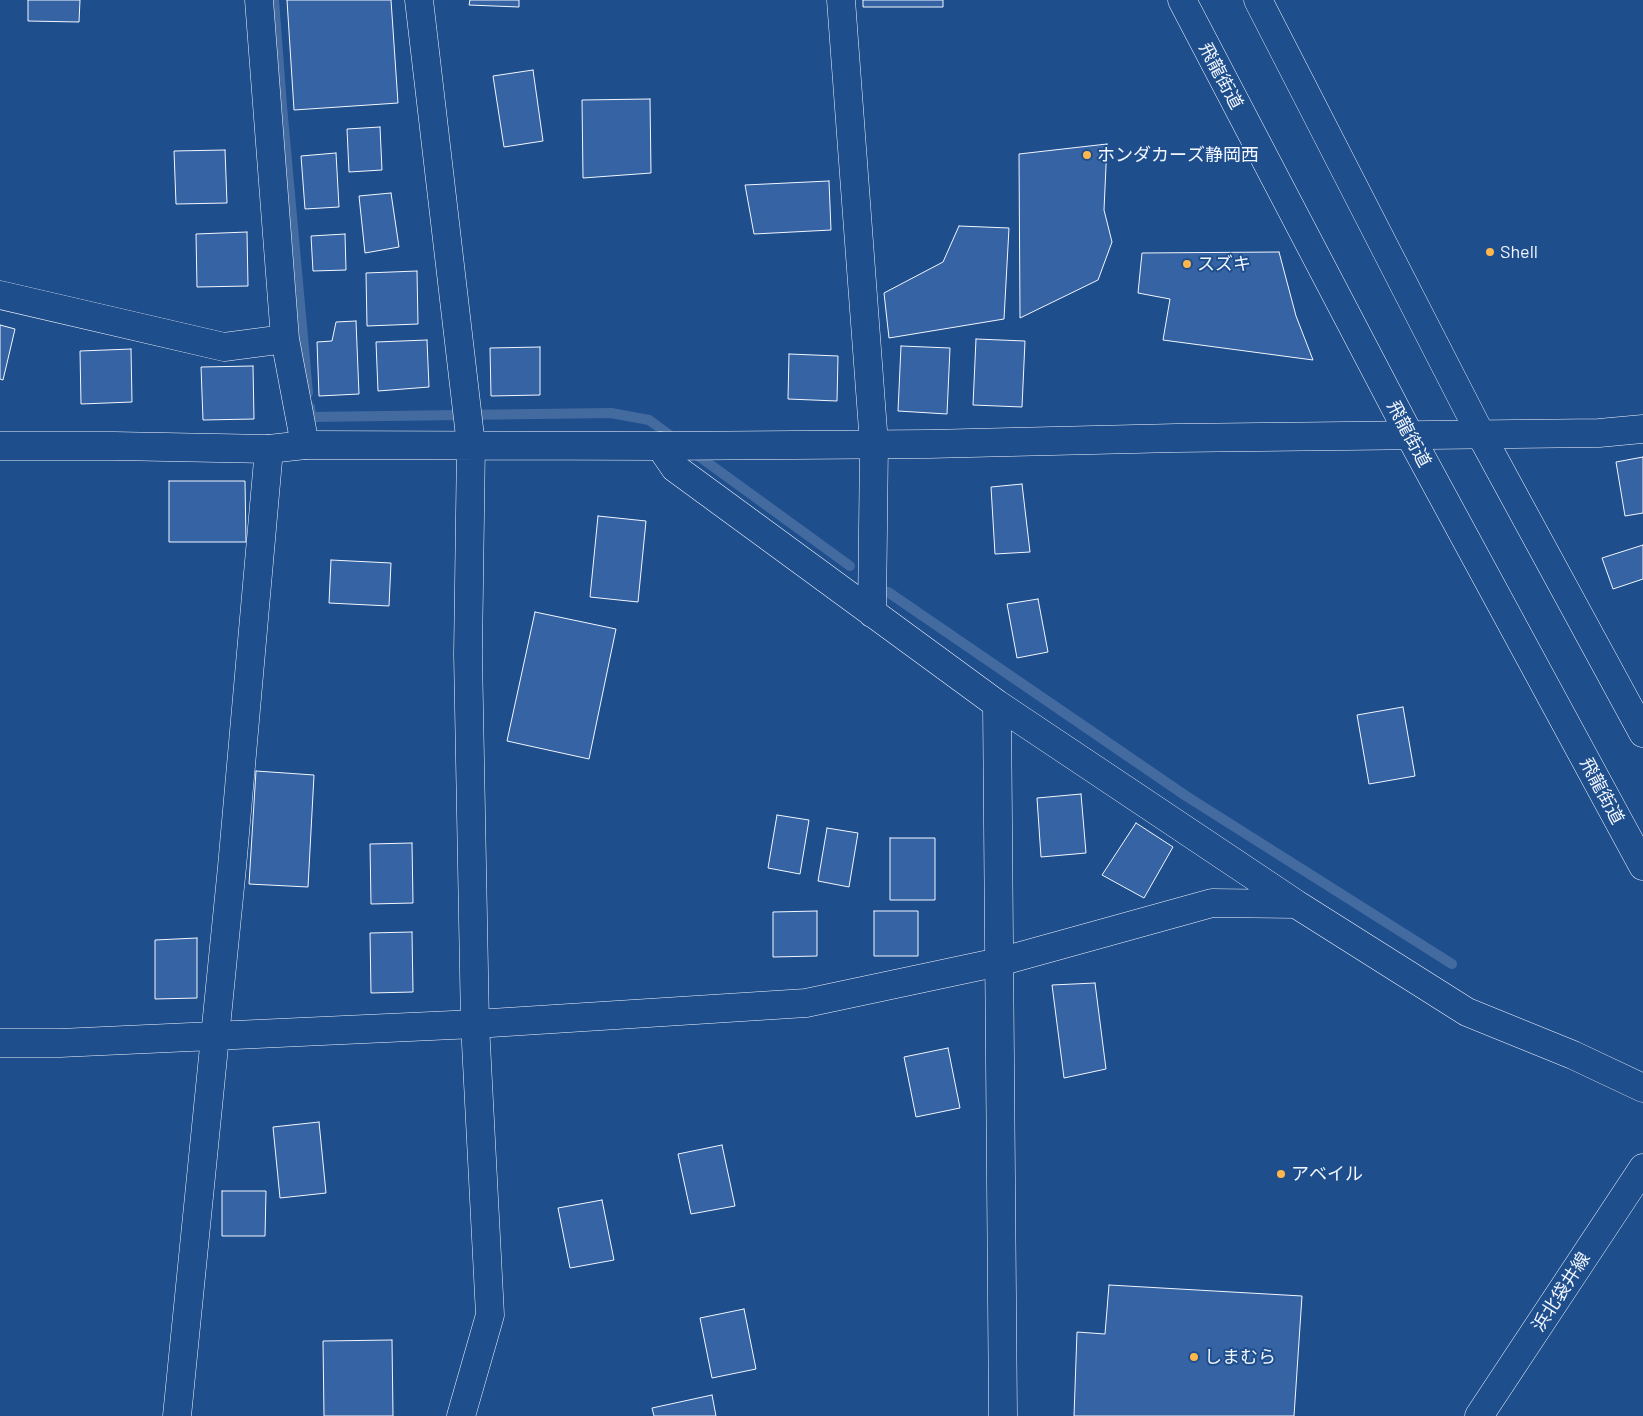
<!DOCTYPE html>
<meta charset="utf-8">
<style>
body{margin:0}
canvas{display:block;background:#1f4e8c}
</style>
<canvas width="1643" height="1416"></canvas>
<script>
const ctx = document.querySelector('canvas').getContext('2d');
ctx.lineJoin = 'round';
const poly = rows => new Path2D(rows.map(r => 'M' + r).join(''));
function stroke(path, color, width, dash) { ctx.strokeStyle = color; ctx.lineWidth = width; ctx.lineCap = dash ? 'butt' : 'round'; ctx.setLineDash(dash || []); ctx.stroke(path); }
function fill(path, color) { ctx.fillStyle = color; ctx.fill(path, 'evenodd'); }
function drawText(font, color, halo, rows, align = 'center') {
  ctx.font = font + ' Barlow,"Noto Sans JP",sans-serif'; ctx.lineWidth = 4; ctx.setLineDash([]); ctx.textBaseline = 'middle'; ctx.strokeStyle = halo; ctx.fillStyle = color; for (const [text, x, y, turn = 0] of rows) {
    ctx.save(); ctx.translate(x, y); ctx.rotate((+turn || 0) * Math.PI / 180); ctx.textAlign = isNaN(turn) ? turn : align; if (halo) ctx.strokeText(text, 0, 0); ctx.fillText(text, 0, 0); ctx.restore();
  }
}
stroke(poly([
 [274,0,282,106,308,393],
 [310,407,311,417,611,413,649,420,675,439],
 [693,452,850,566],
 [888,592,1186,796,1452,964]
]), '#446ba0', 10);
const building = poly([
 [28,0,80,0,79,22,28,21,28,0],
 [287,0,391,0,398,103,294,110,287,0],
 [470,0,519,0,519,7,469,5,470,0],
 [863,0,943,0,943,7,863,7,863,0],
 [533,70,543,141,504,147,493,76,533,70],
 [650,99,651,173,583,178,582,100,650,99],
 [380,127,382,170,349,172,347,129,380,127],
 [1107,144,1104,210,1112,242,1098,280,1020,318,1019,154,1107,144],
 [225,150,227,203,176,204,174,151,225,150],
 [336,153,339,207,305,209,301,156,336,153],
 [829,181,831,230,754,234,745,185,829,181],
 [391,193,399,247,365,253,359,196,391,193],
 [959,226,1009,228,1004,319,889,338,884,293,943,262,959,226],
 [247,232,248,286,197,287,196,234,247,232],
 [345,234,346,270,313,271,311,236,345,234],
 [1279,252,1296,316,1313,360,1163,340,1170,299,1138,293,1142,253,1279,252],
 [417,271,418,324,367,326,366,273,417,271],
 [356,321,359,394,319,396,317,342,332,341,336,322,356,321],
 [0,325,15,329,3,380,0,379,0,325],
 [976,339,1025,341,1022,407,973,405,976,339],
 [427,340,429,387,378,391,376,342,427,340],
 [901,346,950,348,947,414,898,411,901,346],
 [540,347,540,395,491,396,490,348,540,347],
 [131,349,132,402,81,404,80,351,131,349],
 [789,354,838,356,837,401,788,399,789,354],
 [253,366,254,419,203,420,201,367,253,366],
 [1643,457,1643,513,1625,516,1616,462,1643,457],
 [169,481,245,481,246,542,169,542,169,481],
 [1022,484,1030,552,995,554,991,487,1022,484],
 [598,516,646,521,638,602,590,597,598,516],
 [1643,545,1643,579,1613,589,1602,558,1643,545],
 [331,560,391,563,389,606,329,603,331,560],
 [1038,599,1048,652,1017,658,1007,604,1038,599],
 [535,612,616,629,589,759,507,741,535,612],
 [1403,707,1415,776,1369,784,1357,715,1403,707],
 [256,771,314,775,308,887,249,884,256,771],
 [1081,794,1086,853,1041,857,1037,798,1081,794],
 [777,815,809,820,800,874,768,868,777,815],
 [1136,823,1173,847,1144,898,1102,875,1136,823],
 [827,828,858,833,849,887,818,881,827,828],
 [890,838,935,838,935,900,890,900,890,838],
 [412,843,413,903,371,904,370,844,412,843],
 [817,911,817,956,773,957,773,912,817,911],
 [874,911,918,911,918,956,874,956,874,911],
 [412,932,413,992,371,993,370,933,412,932],
 [197,938,197,998,155,999,155,940,197,938],
 [1095,983,1106,1069,1064,1078,1052,985,1095,983],
 [948,1048,960,1108,916,1117,904,1057,948,1048],
 [319,1122,326,1193,280,1198,273,1127,319,1122],
 [722,1145,735,1206,691,1214,678,1154,722,1145],
 [222,1191,266,1191,265,1236,222,1236,222,1191],
 [602,1200,614,1260,570,1268,558,1208,602,1200],
 [1109,1285,1302,1296,1294,1416,1074,1416,1077,1332,1105,1334,1109,1285],
 [744,1309,756,1369,712,1378,700,1318,744,1309],
 [392,1340,393,1416,324,1416,323,1341,392,1340],
 [712,1395,716,1416,654,1416,652,1408,712,1395]
]);
fill(building, '#3563a3');
stroke(building, '#f2f6ff', 1);
const street = poly([
 [259,0,285,339,305,445],
 [419,0,471,445],
 [841,0,874,444,872,613],
 [0,295,224,347,285,339],
 [660,446,675,468,997,704,1296,904,1467,1012,1573,1055,1643,1088],
 [997,704,1003,1416],
 [0,1043,60,1043,475,1024,806,1003,999,962,1212,903,1296,904],
 [177,1416,232,867,269,449]
]);
const secondary = poly([
 [0,446,114,446,269,449,305,445,660,446,929,444,1176,438,1599,433,1643,429],
 [461,1416,490,1315,475,1024,468,654,471,445]
]);
const primary = poly([
 [1479,1416,1643,1168]
]);
const highway = poly([
 [1182,0,1410,436,1643,866],
 [1258,0,1481,435,1643,733]
]);
stroke(street, '#f2f6ff', 29);
stroke(secondary, '#f2f6ff', 29);
stroke(primary, '#f2f6ff', 29);
stroke(highway, '#f2f6ff', 29);
stroke(street, '#1f4e8c', 28);
stroke(secondary, '#1f4e8c', 28);
stroke(primary, '#1f4e8c', 28);
stroke(highway, '#1f4e8c', 28);
for (const [x, y, r, color] of [
 [1087,155,5,"#ffb74d"],
 [1490,252,5,"#ffb74d"],
 [1187,264,5,"#ffb74d"],
 [1281,1174,5,"#ffb74d"],
 [1194,1357,5,"#ffb74d"]
]) { const dot = new Path2D(); dot.arc(x, y, r, 0, 2 * Math.PI); ctx.fillStyle = color; ctx.fill(dot); stroke(dot, '#1f4e8c', 2); }
drawText('18px', '#f2f6ff', '#1f4e8c', [
 ["飛龍街道",1221,76,62],
 ["飛龍街道",1409,434,62],
 ["飛龍街道",1602,791,62],
 ["浜北袋井線",1561,1292,-57]
]);
drawText('18px', '#f2f6ff', '#1f4e8c', [
 ["ホンダカーズ静岡西",1097,155],
 ["Shell",1500,252],
 ["スズキ",1197,264],
 ["アベイル",1291,1174],
 ["しまむら",1204,1357]
], 'left');
</script>
